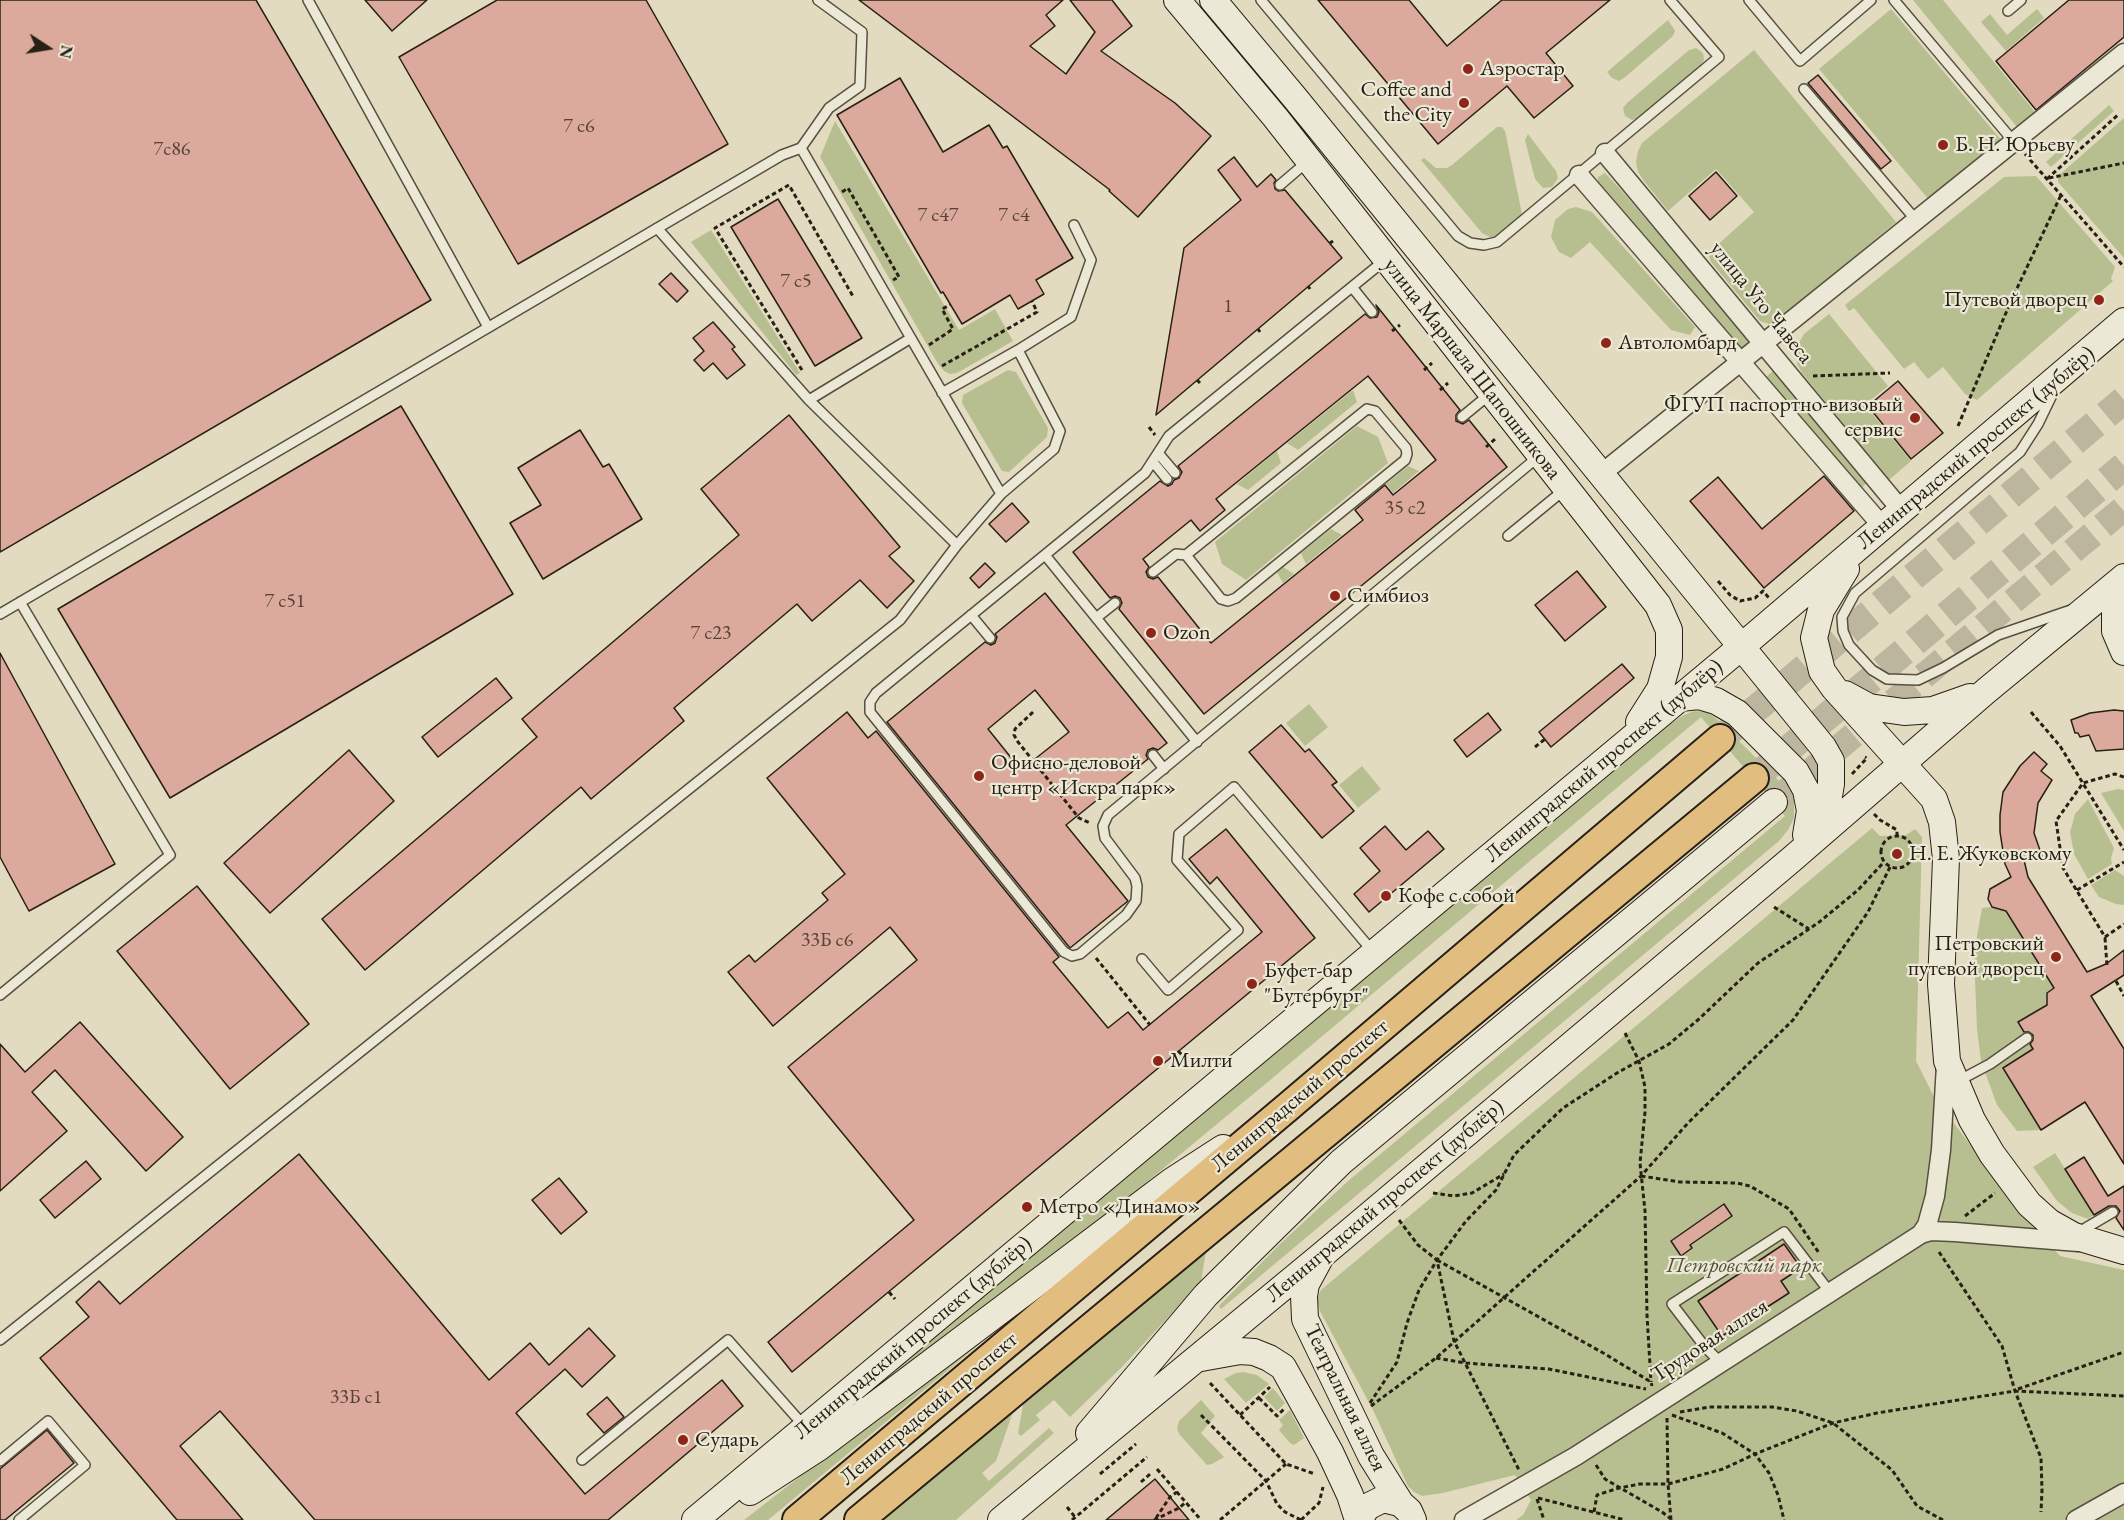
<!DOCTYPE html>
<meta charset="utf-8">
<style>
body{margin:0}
#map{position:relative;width:2124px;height:1520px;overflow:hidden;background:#e2dbc0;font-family:"EB Garamond",serif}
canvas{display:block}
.north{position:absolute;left:18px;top:18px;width:60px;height:60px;-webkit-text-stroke:4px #ece8d6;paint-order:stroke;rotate:102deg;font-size:16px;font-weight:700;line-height:24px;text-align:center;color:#292015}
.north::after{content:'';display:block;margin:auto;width:21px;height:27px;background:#292015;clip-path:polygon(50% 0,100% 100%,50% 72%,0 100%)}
</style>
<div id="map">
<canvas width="2124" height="1520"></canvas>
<div class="north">N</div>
</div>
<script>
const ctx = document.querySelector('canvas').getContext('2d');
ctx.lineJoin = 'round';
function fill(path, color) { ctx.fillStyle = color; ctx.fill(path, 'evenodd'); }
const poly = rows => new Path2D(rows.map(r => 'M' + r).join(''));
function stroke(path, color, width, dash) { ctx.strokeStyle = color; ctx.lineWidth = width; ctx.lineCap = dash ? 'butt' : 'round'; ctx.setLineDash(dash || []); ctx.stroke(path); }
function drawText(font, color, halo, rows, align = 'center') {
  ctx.font = font + ' "EB Garamond",serif'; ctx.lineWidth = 4.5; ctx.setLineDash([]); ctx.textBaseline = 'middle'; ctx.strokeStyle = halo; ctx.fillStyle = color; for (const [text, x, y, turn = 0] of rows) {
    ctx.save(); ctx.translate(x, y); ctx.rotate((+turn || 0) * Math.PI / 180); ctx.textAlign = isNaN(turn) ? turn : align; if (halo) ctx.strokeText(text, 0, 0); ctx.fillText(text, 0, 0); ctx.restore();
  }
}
fill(poly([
 [1913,0,1943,0,2035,112,2017,127],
 [1891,9,2002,141,1930,201,1819,69],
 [2037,9,2044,18,2006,51,1981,22,1990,14,2007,35],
 [1668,20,1675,31,1673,36,1624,78,1619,81,1612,78,1607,72],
 [1696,48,1703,53,1704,60,1701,65,1638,118,1632,120,1625,116,1623,108,1627,103,1689,50],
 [1754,50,1896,222,1778,320,1769,324,1760,321,1711,262,1709,256,1713,249,1754,212,1716,169,1668,211,1644,181,1638,172,1636,162,1638,151,1642,143],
 [2109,105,2114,111,2051,167,2046,162],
 [2124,118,2124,258,2058,182,2058,176],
 [835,121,959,330,995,309,1013,341,957,373,950,374,944,371,938,364,820,157],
 [1497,127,1502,127,1505,131,1522,214,1499,235,1492,238,1482,233,1421,160,1424,158,1436,168,1447,168,1452,165],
 [1528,134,1556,171,1558,178,1552,187,1543,188,1535,179,1525,140],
 [1605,173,1621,190,1754,346,1745,353,1598,184,1598,177],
 [2036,176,2115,267,2111,279,2113,281,1977,400,1965,394,1943,367,1928,379,1914,362,1904,369,1854,308,1849,311,1845,305,2004,177],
 [1576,207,1592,212,1695,327,1690,335,1671,330,1590,242,1571,258,1559,252,1551,237,1555,220,1568,209],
 [711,230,800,373,796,375,691,242],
 [1829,314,1888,386,1865,405,1911,461,1889,480,1802,373,1797,364,1799,343,1804,334],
 [1008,370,1016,372,1048,428,1047,437,1009,472,1002,471,962,403,963,395],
 [1774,370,1868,482,1859,490,1765,378],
 [1353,390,1357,402,1298,450,1287,443],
 [1357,426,1378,437,1388,463,1246,580,1222,564,1215,542],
 [1277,451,1281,463,1248,490,1237,484],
 [1408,466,1419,471,1393,493,1386,484],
 [1331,529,1342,535,1306,564,1301,553],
 [1283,567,1294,574,1283,583,1277,572],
 [1309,704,1328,727,1305,746,1286,723],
 [1694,711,1707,712,1718,720,1788,790,1794,803,1794,818,1788,830,1779,841,1221,1309,1219,1306,1279,1245,1347,1182,1785,816,1701,717,1269,1081,1101,1220,836,1419,1668,726,1682,716],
 [1362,766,1381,789,1358,808,1339,785],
 [2118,789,2124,790,2124,831,2101,793],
 [2088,799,2114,848,2111,858,2112,864,2088,879,2074,854,2070,832,2075,814],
 [1872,828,1880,836,1906,835,1915,829,1922,837,1916,1061,1933,1095,2023,1216,2060,1256,2124,1270,2124,1520,1516,1520,1523,1515,1531,1500,1515,1475,1443,1493,1422,1496,1414,1492,1408,1486,1373,1410,1320,1311,1317,1299,1321,1290],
 [2115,870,2124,876,2124,905,2116,904,2099,897,2091,885],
 [1992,907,2005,909,2054,988,2047,993,2047,1005,2018,1022,2033,1049,2003,1068,2041,1130,2017,1131,1997,1105,1981,1061,1977,1029,1974,953,1982,908],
 [2055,1153,2094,1215,2088,1219,2072,1213,2057,1201,2033,1167],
 [1206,1251,1201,1282,1122,1367,1070,1417,1054,1400,1036,1415,1040,1420,1021,1436,1018,1433,1024,1400],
 [991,1328,994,1332,768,1520,744,1520],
 [1244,1372,1257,1375,1269,1384,1246,1403,1224,1379,1236,1373],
 [1273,1388,1285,1403,1277,1411,1264,1397],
 [1201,1400,1215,1416,1201,1433,1224,1457,1212,1464,1207,1465,1180,1435,1177,1429,1179,1421],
 [1014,1409,996,1461,982,1473,989,1481,1049,1428,1054,1433,956,1520,881,1520],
 [1290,1410,1304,1438,1294,1445,1290,1443,1279,1430,1283,1425,1279,1420]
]), '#b7bf90');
const building = poly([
 [0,0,256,0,431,300,0,552,0,0],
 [365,0,427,0,392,31,365,0],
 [497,0,646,0,728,144,518,264,399,57,497,0],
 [859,0,1063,0,1046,15,1055,26,1030,46,1066,74,1095,32,1070,0,1112,0,1132,26,1101,51,1175,103,1211,136,1138,217,1109,191,1110,190,859,0],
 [1318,0,1409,0,1447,46,1502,0,1610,0,1546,53,1573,86,1534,118,1507,86,1438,144,1318,0],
 [2069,0,2124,0,2124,37,2036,110,1996,61,2069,0],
 [1818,75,1891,161,1881,169,1808,83,1818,75],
 [900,78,943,152,989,125,1003,148,1007,146,1073,258,1036,280,1044,294,1018,309,1010,295,962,324,943,292,941,293,837,115,900,78],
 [1234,157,1257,187,1271,174,1276,180,1274,183,1275,189,1278,191,1285,190,1342,258,1156,415,1184,248,1241,200,1218,170,1234,157],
 [1716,172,1737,196,1710,220,1689,196,1716,172],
 [778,199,862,338,815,366,731,227,778,199],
 [671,273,688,291,677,302,659,284,671,273],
 [1376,305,1460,410,1456,415,1456,421,1463,424,1469,420,1507,467,1204,714,1119,609,1122,603,1120,598,1115,596,1110,598,1073,552,1160,481,1168,486,1172,484,1174,480,1179,478,1182,472,1178,466,1365,314,1370,318,1377,317,1379,312,1376,305],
 [1368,376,1436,460,1393,495,1385,485,1355,510,1363,520,1211,643,1158,577,1153,579,1148,577,1146,572,1149,567,1143,559,1191,520,1200,531,1225,510,1216,499,1368,376],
 [713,322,735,347,732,349,745,365,727,379,713,363,704,371,694,360,704,351,693,338,713,322],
 [1898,381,1943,433,1911,459,1868,406,1898,381],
 [401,406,513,594,170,798,58,609,401,406],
 [789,415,900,547,889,556,914,581,887,608,860,580,812,621,797,604,674,708,684,721,591,799,581,787,365,970,322,919,537,737,522,719,739,535,701,489,789,415],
 [580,430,603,467,609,464,642,519,543,579,510,523,541,505,518,468,580,430],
 [1824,476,1854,511,1764,588,1690,501,1718,477,1762,529,1824,476],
 [1012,503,1029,522,1006,542,989,524,1012,503],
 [985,563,995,573,979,588,970,578,985,563],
 [1577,571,1606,607,1565,641,1535,605,1577,571],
 [1045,593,1167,743,1158,750,1153,748,1148,750,1146,755,1148,759,1066,825,1128,901,1070,948,887,722,985,642,991,645,995,643,997,637,995,634,1045,593],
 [1035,690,1069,732,1021,770,988,729,1035,690],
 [0,653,115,864,29,911,0,857,0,653],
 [1622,664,1634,678,1551,747,1539,732,1622,664],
 [496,678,512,698,438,757,422,737,496,678],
 [2114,710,2124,711,2124,749,2096,751,2089,735,2080,737,2078,733,2075,733,2071,720,2090,713,2114,710],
 [847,712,868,738,876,731,1059,957,1053,962,1108,1028,1128,1012,1143,1030,1262,932,1217,877,1210,884,1189,859,1226,829,1315,938,792,1372,768,1342,914,1220,788,1067,917,960,890,927,773,1026,728,972,749,955,755,962,828,900,822,893,845,874,767,778,847,712],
 [1488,713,1501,730,1467,757,1454,740,1488,713],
 [1281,725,1305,752,1309,749,1337,782,1332,785,1354,811,1322,838,1249,752,1281,725],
 [349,750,394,801,270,913,224,863,349,750],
 [2034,752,2047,764,2041,771,2052,780,2038,803,2034,833,2042,856,2024,860,2028,877,2087,972,2106,964,2124,950,2124,975,2091,996,2124,1049,2124,1164,2085,1102,2041,1130,2003,1068,2033,1049,2030,1044,2033,1040,2033,1035,2029,1032,2024,1032,2018,1022,2047,1005,2047,993,2054,988,2006,911,1992,907,1988,899,1990,889,2011,877,2005,864,2000,832,2000,815,2003,792,2020,766,2034,752],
 [1385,826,1406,850,1428,831,1444,849,1369,912,1354,894,1380,871,1360,848,1385,826],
 [197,886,309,1024,230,1089,117,951,197,886],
 [80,1022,183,1137,146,1171,55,1070,32,1092,67,1131,0,1191,0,1044,25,1072,80,1022],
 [299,1154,489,1380,530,1343,549,1365,589,1328,615,1356,582,1387,565,1369,516,1413,585,1494,722,1380,743,1406,608,1520,315,1520,220,1411,180,1446,243,1520,177,1520,40,1358,89,1317,76,1302,99,1281,120,1304,299,1154],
 [2084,1157,2108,1196,2124,1186,2124,1230,2116,1218,2120,1211,2116,1206,2109,1206,2094,1215,2065,1169,2084,1157],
 [86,1161,101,1179,55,1218,40,1200,86,1161],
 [559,1178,587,1212,561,1234,532,1200,559,1178],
 [1724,1204,1732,1216,1690,1245,1692,1248,1681,1256,1671,1241,1724,1204],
 [1784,1244,1801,1268,1781,1281,1789,1293,1722,1336,1698,1301,1784,1244],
 [607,1397,624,1417,604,1433,587,1414,607,1397],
 [47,1430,74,1463,5,1520,0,1520,0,1469,47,1430],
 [1155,1479,1189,1520,1106,1520,1155,1479]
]);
fill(building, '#dbaa9c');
stroke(building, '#292015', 1.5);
stroke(poly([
 [1774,802,2124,508]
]), '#bdb69e', 26, [26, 13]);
stroke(poly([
 [1720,739,2124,400],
 [1754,778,2124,466]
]), '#bdb69e', 28, [28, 14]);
const lane = poly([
 [308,0,488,327],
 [818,0,862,32,860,86,829,108,801,148,1001,494],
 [1261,0,1458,236,1470,243,1484,245,1497,242,1719,57,1670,0],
 [1749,0,1800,61,1871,0],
 [1894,0,2014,142],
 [2008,11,2021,0],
 [1804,89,1916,220],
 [1280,185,1308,161],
 [657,228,809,400,911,338],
 [1385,260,1169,436,1145,473,876,693,870,702,870,712,1064,952,1072,956,1080,954,1126,915,1136,901,1137,886,1135,878,1105,838,1103,826,1108,815,1538,457],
 [1352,287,1372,312],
 [1018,350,1071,317,1091,260,1074,225],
 [2054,391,2038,424,2020,452,1855,593,1842,617,1843,631,1849,645,1872,670,1887,679,1918,680,1943,668,1998,635,2071,610],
 [809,400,957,545],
 [1367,409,1375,411,1406,448,1407,454,1405,460,1236,598,1228,601,1221,599,1186,555,1367,409],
 [1462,417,1490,394],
 [1158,453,1175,473],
 [1153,462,1167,479],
 [1508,536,1564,490],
 [1045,555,1197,742],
 [1153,572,1176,554,1186,555],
 [0,614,782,155,801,148],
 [971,615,990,638],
 [1096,618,1115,603],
 [1153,755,1164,769],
 [1142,959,1168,990,1238,930,1177,860,1179,834,1234,787,1374,953],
 [0,995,170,855,20,602],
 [1958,1081,1990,1064,2027,1038],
 [2079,1232,2113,1212],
 [0,1340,900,620,957,545,1001,494,1054,449,1060,431,1018,350,942,393],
 [1721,1363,1705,1347,1672,1304,1784,1232,1829,1291],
 [582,1460,728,1340,804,1426],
 [0,1461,48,1421,85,1465,19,1520]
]);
const street = poly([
 [1605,153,1902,511],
 [1579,175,1883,527],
 [1601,474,2124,53],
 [1921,1234,1927,1225,1935,1196,1941,1150,1946,1065],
 [1464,1520,1576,1456,1921,1234,1931,1231,1955,1232,2078,1242],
 [2076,1520,2124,1493]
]);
const secondary = poly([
 [1177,0,1275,117,1658,605,1669,630,1669,657,1660,689,1639,722],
 [1213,0,1295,98,1823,747,1831,761,1831,784,1828,802,1807,836],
 [1846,569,1821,610,1814,638,1822,671,1834,688,1934,799,1942,822,1946,859,1941,984,1947,1061,1972,1120,1992,1154,2029,1204,2049,1222,2074,1236,2124,1251],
 [2124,577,2115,608,2115,631,2124,652],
 [1845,694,1869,707,1904,712,1933,710,1970,697],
 [1680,698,1699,696,1716,701,1737,713,1796,772,1806,790,1810,811,1806,835],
 [1319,1260,1306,1284,1304,1296,1305,1319,1371,1456,1401,1504],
 [1201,1358,1240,1351,1254,1352,1269,1358,1283,1367,1330,1452,1350,1495,1358,1520],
 [1089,1433,1206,1295,1341,1162,1774,802],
 [750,1492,818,1448,1172,1181,1223,1148],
 [695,1520,1741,647,2124,321],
 [1001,1520,1322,1255,1792,859,1986,691,2124,577],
 [1359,1520,1367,1507,1383,1499,1400,1503,1409,1511,1413,1520]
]);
const primary = poly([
 [797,1520,1289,1106,1720,739],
 [859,1520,1754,778]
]);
stroke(lane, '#574f40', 12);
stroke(street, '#574f40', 21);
stroke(secondary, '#292015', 28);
stroke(primary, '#292015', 32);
stroke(poly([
 [2025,154,2124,267],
 [2049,178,2124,163],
 [2047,179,2119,114],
 [842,192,848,188,899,277,893,280],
 [1330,243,1333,241],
 [1308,286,1310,289],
 [1258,329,1260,332],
 [1392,331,1400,325],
 [929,345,953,329,942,309,950,305],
 [942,366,1037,312,1032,301],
 [802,370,715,228,789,185,854,298],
 [1424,370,1432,363],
 [1813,376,1890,373],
 [1197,380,1200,383],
 [1440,390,1448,383],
 [1958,426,2011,301,2061,195],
 [1149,427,1155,435],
 [1486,447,1495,439],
 [1718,581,1730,595,1740,601,1755,598,1763,591,1769,598],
 [1033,712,1015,729,1014,735,1018,742,1079,818,1090,823],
 [2031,712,2060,746,2124,850],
 [1535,747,1545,739],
 [1852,774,1867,758,1865,757],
 [2124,777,2115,774,2083,783,2056,821,2063,868,2105,937,2124,924],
 [1874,814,1880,820,1897,830,1897,836],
 '1881 852a16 16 0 1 1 32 0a16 16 0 1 1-32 0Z',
 [2077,890,2124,862],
 [1774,907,1809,929],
 [2105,938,2107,966],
 [1096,958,1150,1025],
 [2116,981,2124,996],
 [1625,1033,1639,1061,1645,1087,1645,1112,1640,1163,1645,1211,1647,1315,1651,1382],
 [1178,1051,1189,1061],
 [1641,1176,1680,1182,1737,1183,1750,1186,1789,1209,1819,1253],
 [1433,1193,1454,1196,1472,1193,1504,1174],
 [1965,1216,1995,1193],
 [1399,1220,1418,1245,1437,1260,1454,1341,1519,1470],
 [1939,1252,2002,1346,2015,1391,2041,1458,2042,1490,2041,1512],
 [1437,1260,1605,1354,1651,1382,1652,1386],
 [889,1292,895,1299],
 [1436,1358,1465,1363,1549,1369,1646,1389],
 [1210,1383,1286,1464,1315,1474],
 [2018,1389,2124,1352],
 [1259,1398,1277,1416,1284,1409],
 [1370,1403,1397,1362,1407,1323,1419,1290,1437,1260,1466,1221,1496,1190,1514,1155,1563,1108,1617,1073,1669,1044,1699,1019,1758,963,1818,923,1858,890,1884,862],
 [1371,1406,1436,1358,1641,1176,1688,1123,1793,1020,1868,912,1890,867],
 [1680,1412,1709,1407,1772,1407,1797,1411,1833,1423,1892,1470,1917,1506,1943,1520],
 [1201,1415,1266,1481,1277,1504,1285,1512,1301,1520],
 [1240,1415,1270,1387],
 [1672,1415,1722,1433,1755,1454,1769,1473,1778,1495,1784,1520],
 [1667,1418,1668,1484,1671,1520],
 [1596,1465,1605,1479,1662,1512,1671,1519],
 [1157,1469,1201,1520],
 [1100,1474,1136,1444],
 [1141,1482,1150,1474],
 [1538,1498,1625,1520],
 [1537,1499,1544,1520],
 [1067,1507,1075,1517],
 [1594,1512,1597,1495,1619,1488,1640,1484,1668,1484,1723,1469,1755,1454,1833,1423,1877,1413,2015,1391,2124,1396],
 [1156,1518,1170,1497,1177,1492],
 [1072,1520,1147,1457],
 [1154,1520,1179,1508,1186,1502],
 [1220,1520,1286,1464],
 [1301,1520,1319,1503,1323,1487]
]), '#292015', 3, [4.5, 3]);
stroke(lane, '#ece8d6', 9);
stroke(street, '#ece8d6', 18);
stroke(secondary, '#ece8d6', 26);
stroke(primary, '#e1be80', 28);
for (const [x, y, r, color] of [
 [1468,69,6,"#8f2418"],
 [1464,103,6,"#8f2418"],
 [1943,145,6,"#8f2418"],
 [2099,300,6,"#8f2418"],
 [1606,343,6,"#8f2418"],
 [1915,418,6,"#8f2418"],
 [1335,596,6,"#8f2418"],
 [1151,633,6,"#8f2418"],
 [979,776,6,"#8f2418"],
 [1897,854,6,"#8f2418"],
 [1386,896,6,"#8f2418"],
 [2056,957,6,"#8f2418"],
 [1252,984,6,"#8f2418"],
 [1158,1061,6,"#8f2418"],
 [1027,1207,6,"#8f2418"],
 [683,1440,6,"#8f2418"]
]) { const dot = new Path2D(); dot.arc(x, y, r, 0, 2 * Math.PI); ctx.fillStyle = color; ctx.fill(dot); stroke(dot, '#ece8d6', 2); }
drawText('20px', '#564237', null, [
 ["7 с6",579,127],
 ["7с86",172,150],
 ["7 с47",938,216],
 ["7 с4",1014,216],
 ["7 с5",796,282],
 ["1",1228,307],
 ["35 с2",1405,509],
 ["7 с51",285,602],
 ["7 с23",711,634],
 ["33Б с6",827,941],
 ["33Б с1",356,1398]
]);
drawText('22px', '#292015', '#ece8d6', [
 ["Аэростар",1480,69],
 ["Coffee and",1452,90,"right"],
 ["the City",1452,115,"right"],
 ["Б. Н. Юрьеву",1955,145],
 ["Путевой дворец",2087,300,"right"],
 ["Автоломбард",1618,343],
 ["ФГУП паспортно-визовый",1903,405,"right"],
 ["сервис",1903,430,"right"],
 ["Симбиоз",1347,596],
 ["Ozon",1163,633],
 ["Офисно-деловой",991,763],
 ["центр «Искра парк»",991,788],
 ["Н. Е. Жуковскому",1909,854],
 ["Кофе с собой",1398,896],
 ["Петровский",2044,944,"right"],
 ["путевой дворец",2044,969,"right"],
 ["Буфет-бар",1264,971],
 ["\"Бутербург\"",1264,996],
 ["Милти",1170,1061],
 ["Метро «Динамо»",1039,1207],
 ["Сударь",695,1440]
], 'left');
drawText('22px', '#292015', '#ece8d6', [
 ["улица Уго Чавеса",1761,303,51],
 ["улица Маршала Шапошникова",1472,369,52],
 ["Ленинградский проспект (дублёр)",1976,448,-40],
 ["Ленинградский проспект (дублёр)",1604,761,-40],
 ["Ленинградский проспект",1300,1096,-40],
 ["Ленинградский проспект (дублёр)",1385,1201,-40],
 ["Ленинградский проспект (дублёр)",913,1338,-40],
 ["Трудовая аллея",1710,1341,-33],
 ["Театральная аллея",1345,1398,64],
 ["Ленинградский проспект",929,1409,-40]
]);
drawText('italic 22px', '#54503a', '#ece8d6', [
 ["Петровский парк",1744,1266]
]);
</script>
